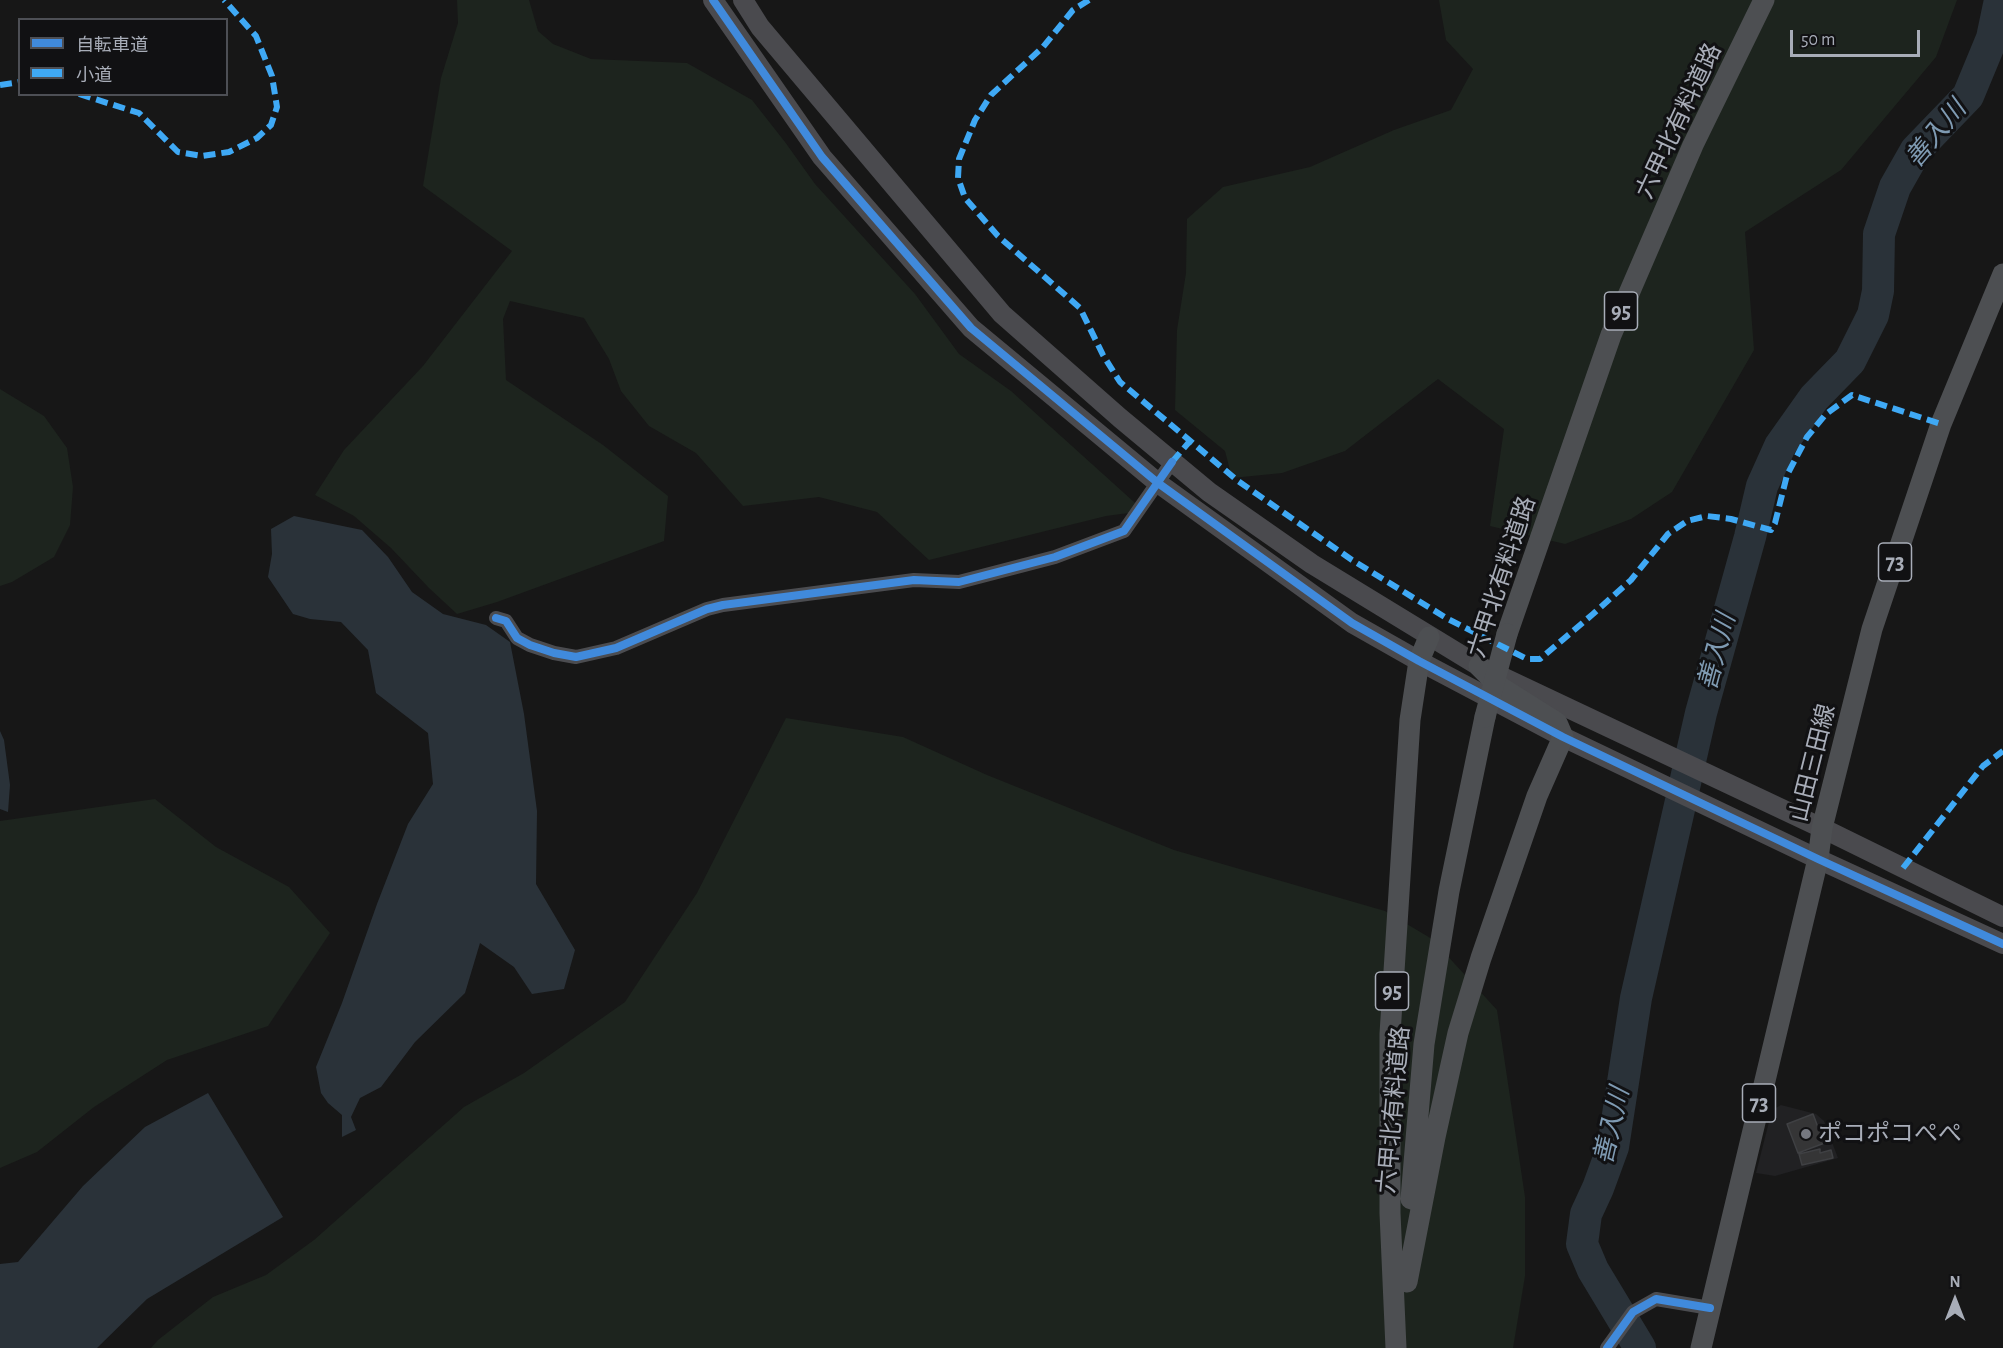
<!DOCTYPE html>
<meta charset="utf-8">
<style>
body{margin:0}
#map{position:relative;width:2003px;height:1348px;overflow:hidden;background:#171717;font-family:"Alegreya Sans","Noto Sans JP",sans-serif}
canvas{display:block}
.legend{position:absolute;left:18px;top:18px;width:210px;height:78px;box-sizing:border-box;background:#111113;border:2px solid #4d4f55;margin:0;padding:8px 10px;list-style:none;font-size:18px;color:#a8adb8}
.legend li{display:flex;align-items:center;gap:12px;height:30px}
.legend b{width:30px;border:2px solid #4d4f55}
.north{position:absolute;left:1925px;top:1270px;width:60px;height:60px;-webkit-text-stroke:4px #111113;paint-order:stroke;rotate:0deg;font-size:16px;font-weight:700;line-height:24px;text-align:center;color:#a8adb8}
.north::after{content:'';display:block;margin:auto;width:21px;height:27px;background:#a8adb8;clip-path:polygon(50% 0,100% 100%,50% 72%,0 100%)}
.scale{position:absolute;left:1790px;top:30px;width:130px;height:27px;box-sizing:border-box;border:3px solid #a8adb8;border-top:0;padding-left:8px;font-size:18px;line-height:21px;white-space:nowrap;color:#a8adb8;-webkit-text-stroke:4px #111113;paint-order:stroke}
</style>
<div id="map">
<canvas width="2003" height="1348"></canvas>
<ul class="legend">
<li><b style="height:8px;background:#408adc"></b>自転車道</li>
<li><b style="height:8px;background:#3fa9f5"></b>小道</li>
</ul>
<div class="north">N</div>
<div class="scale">50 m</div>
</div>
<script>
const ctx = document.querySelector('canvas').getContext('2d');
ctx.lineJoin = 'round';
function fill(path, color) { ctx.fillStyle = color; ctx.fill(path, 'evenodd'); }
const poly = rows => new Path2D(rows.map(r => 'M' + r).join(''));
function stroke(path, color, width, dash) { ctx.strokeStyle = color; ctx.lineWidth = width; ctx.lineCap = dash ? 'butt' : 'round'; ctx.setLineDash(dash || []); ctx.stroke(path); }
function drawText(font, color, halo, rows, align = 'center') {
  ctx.font = font + ' "Alegreya Sans","Noto Sans JP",sans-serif'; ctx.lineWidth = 6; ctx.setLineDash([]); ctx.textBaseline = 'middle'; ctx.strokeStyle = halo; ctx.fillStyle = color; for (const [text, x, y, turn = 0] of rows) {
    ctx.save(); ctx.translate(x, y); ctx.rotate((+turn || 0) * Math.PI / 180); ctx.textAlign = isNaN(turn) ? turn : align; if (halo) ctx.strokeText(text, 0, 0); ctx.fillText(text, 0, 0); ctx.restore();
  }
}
fill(poly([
 [1781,1105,1816,1114,1824,1121,1838,1158,1775,1176,1756,1173,1772,1110]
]), '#212123');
fill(poly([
 [457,0,529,0,538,31,553,44,591,59,687,63,752,100,785,142,815,184,915,294,959,354,1011,391,1144,511,1106,516,929,560,877,512,819,497,743,506,696,453,649,426,621,391,609,359,584,318,510,301,503,319,506,380,603,445,668,496,664,541,497,602,457,614,429,588,391,548,354,516,315,495,344,450,423,366,512,251,423,186,441,78,458,23],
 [1439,0,1957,0,1936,57,1841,170,1745,232,1754,350,1672,492,1631,519,1565,544,1490,526,1504,429,1438,379,1345,451,1282,473,1232,478,1225,451,1175,410,1177,330,1186,273,1187,219,1223,187,1310,167,1394,130,1451,110,1473,69,1446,40],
 [0,389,44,416,67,448,73,487,70,525,54,557,12,582,0,586],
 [786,718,903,737,987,775,1174,850,1385,911,1432,939,1497,1010,1525,1197,1525,1276,1513,1348,151,1348,158,1340,213,1297,266,1275,314,1240,464,1107,524,1073,625,1002,697,893],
 [155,799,216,847,289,887,330,933,268,1026,167,1060,94,1107,37,1152,0,1168,0,821]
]), '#1d241e');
fill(poly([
 [294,516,362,530,388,557,412,592,443,614,486,625,510,642,524,714,537,811,536,884,575,950,564,989,532,994,514,967,480,943,465,993,415,1042,381,1087,360,1098,351,1117,356,1130,342,1137,342,1115,328,1103,321,1093,316,1067,342,1003,377,904,408,824,433,784,428,733,376,693,368,650,341,622,310,619,293,614,268,577,272,554,271,529],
 [0,731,4,740,10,785,8,812,0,809],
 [208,1093,283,1217,147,1299,97,1348,0,1348,0,1264,18,1262,83,1186,145,1127]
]), '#2a3239');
stroke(poly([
 [1640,1348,1593,1270,1582,1244,1586,1214,1598,1188,1613,1147,1636,998,1701,713,1750,537,1762,486,1780,446,1814,398,1850,361,1873,315,1878,291,1879,234,1895,187,1916,150,1968,96,1992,38,2000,0]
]), '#2a3239', 32);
const building = poly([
 [1813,1114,1819,1130,1824,1128,1830,1141,1798,1153,1787,1124,1813,1114],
 [1820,1149,1820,1153,1831,1150,1833,1158,1802,1165,1799,1154,1820,1149]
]);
fill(building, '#353536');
stroke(building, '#3f4043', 1.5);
stroke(poly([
 [496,618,506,621,517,638,530,645,554,653,576,657,616,648,707,609,723,605,914,580,959,582,1055,557,1124,531,1172,462],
 [1607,1348,1633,1312,1656,1299,1710,1308]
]), '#4b4c50', 14);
stroke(poly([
 [713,0,822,157,971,328,1158,483,1352,623,1419,661,1563,737,1818,859,2003,944],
 [743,0,760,27,1002,314,1120,418,1209,492,1312,564,1479,666,1822,828,2003,917]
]), '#4a4a4e', 20);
stroke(poly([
 [1507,634,1611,335,1693,145,1764,0],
 [1411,1199,1424,1044,1449,891,1485,717],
 [1407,1282,1435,1137,1458,1033,1481,958,1537,796,1563,737,1557,723,1500,687,1479,666],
 [1396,1348,1390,1213,1390,1034,1410,720,1419,661,1429,637],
 [1701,1348,1818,859,1822,828,1872,629,1941,424,2003,274]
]), '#4d4f52', 21);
stroke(poly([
 [1485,717,1507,634]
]), '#4d4f52', 21);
stroke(poly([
 [1089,0,1073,10,1043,47,991,95,975,120,959,159,958,178,965,198,998,236,1080,308,1103,355,1120,382,1238,481,1352,560,1448,619,1527,659,1540,659,1593,614,1631,580,1668,534,1687,521,1707,516,1731,519,1771,530,1775,523,1787,475,1807,437,1826,414,1852,395,1941,424],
 [0,85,20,82],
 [79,94,139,113,178,152,202,156,229,152,257,138,271,125,277,107,272,76,256,36,224,0],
 [1172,462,1190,441],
 [1903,868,1983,766,2003,751]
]), '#3fa9f5', 6, [12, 6]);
stroke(poly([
 [713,0,822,157,971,328,1158,483,1352,623,1419,661,1563,737,1818,859,2003,944],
 [496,618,506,621,517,638,530,645,554,653,576,657,616,648,707,609,723,605,914,580,959,582,1055,557,1124,531,1172,462],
 [1607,1348,1633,1312,1656,1299,1710,1308]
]), '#408adc', 8);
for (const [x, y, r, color] of [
 [1806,1134,6,"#757880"]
]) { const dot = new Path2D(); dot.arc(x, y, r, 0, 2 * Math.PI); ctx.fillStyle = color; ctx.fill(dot); stroke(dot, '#111113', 2); }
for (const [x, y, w] of [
 [1621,311,33],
 [1895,562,33],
 [1392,991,33],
 [1759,1103,33]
]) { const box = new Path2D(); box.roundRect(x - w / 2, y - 19, w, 38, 4.5); ctx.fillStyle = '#111113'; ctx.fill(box); stroke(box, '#a8adb8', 1.5); }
drawText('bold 22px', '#a8adb8', null, [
 ["95",1621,311],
 ["73",1895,562],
 ["95",1392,991],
 ["73",1759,1103]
]);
drawText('24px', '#a8adb8', '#111113', [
 ["六甲北有料道路",1679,121,-65],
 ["六甲北有料道路",1502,577,-72],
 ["山田三田線",1813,763,-76],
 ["六甲北有料道路",1394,1110,-85]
]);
drawText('24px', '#a8adb8', '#111113', [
 ["ポコポコぺぺ",1818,1134]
], 'left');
drawText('italic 26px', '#7f9bb3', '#111113', [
 ["善入川",1936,134,-50],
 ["善入川",1717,652,-75],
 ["善入川",1612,1126,-77]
]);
</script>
